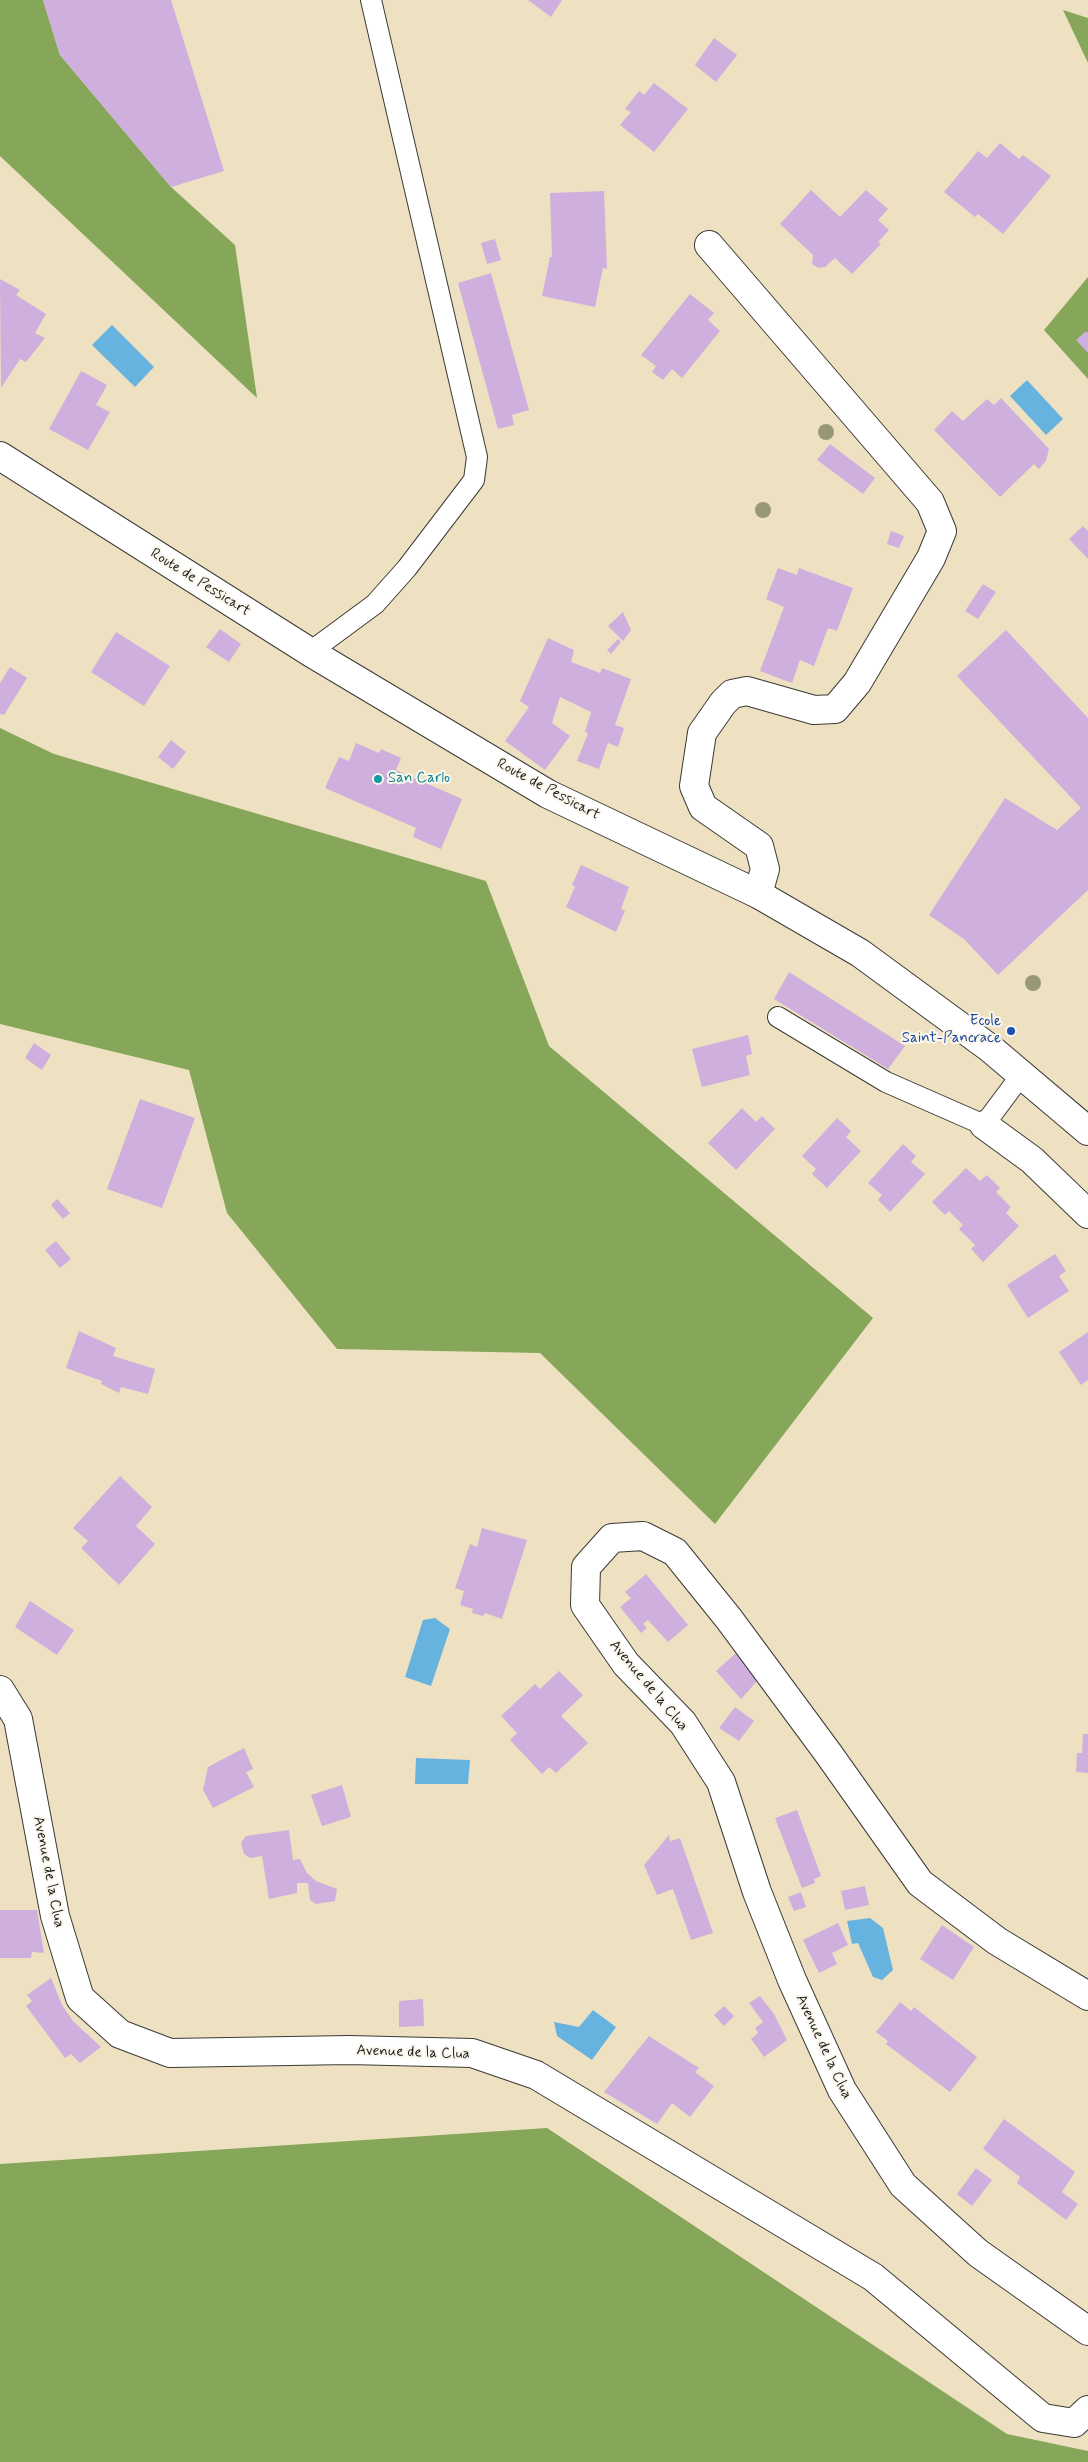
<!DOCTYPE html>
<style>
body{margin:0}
canvas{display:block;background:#eee1c1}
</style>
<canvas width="1088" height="2462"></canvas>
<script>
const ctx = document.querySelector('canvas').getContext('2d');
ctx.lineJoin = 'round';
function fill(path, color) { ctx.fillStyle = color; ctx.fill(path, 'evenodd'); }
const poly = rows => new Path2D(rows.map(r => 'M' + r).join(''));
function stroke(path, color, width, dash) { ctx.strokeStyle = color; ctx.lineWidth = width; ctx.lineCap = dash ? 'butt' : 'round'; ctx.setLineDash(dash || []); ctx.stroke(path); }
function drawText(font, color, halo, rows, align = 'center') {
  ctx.font = font + ' Mynerve,sans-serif'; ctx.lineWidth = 4; ctx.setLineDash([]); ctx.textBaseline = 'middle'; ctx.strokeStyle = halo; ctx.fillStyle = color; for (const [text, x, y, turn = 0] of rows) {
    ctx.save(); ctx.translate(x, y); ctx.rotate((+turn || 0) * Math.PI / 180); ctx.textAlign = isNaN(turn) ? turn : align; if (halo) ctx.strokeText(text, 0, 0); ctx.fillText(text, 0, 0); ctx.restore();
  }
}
fill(poly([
 [0,0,43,0,60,55,171,187,235,245,257,398,0,156],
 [1063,10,1088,18,1088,63],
 [1088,277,1088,379,1044,330],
 [0,728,54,754,486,881,549,1046,873,1318,715,1524,540,1353,337,1349,227,1213,189,1070,0,1024],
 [547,2128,1007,2434,1088,2451,1088,2462,0,2462,0,2164]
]), '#86a65a');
fill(poly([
 [112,325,154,367,135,387,92,345],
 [1027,380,1063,419,1046,435,1010,396],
 [435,1618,450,1629,431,1686,405,1677,423,1620],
 [416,1758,470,1760,468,1784,415,1784],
 [870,1918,883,1928,893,1970,882,1980,873,1977,858,1943,852,1944,847,1921],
 [593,2010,616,2027,592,2060,557,2036,554,2022,579,2027]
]), '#67b3e0');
fill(poly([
 [43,0,171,0,224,171,171,187,60,55],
 [528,0,562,0,551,17],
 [714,38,737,55,716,82,695,65],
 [654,83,688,109,654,152,620,125,631,112,625,109,639,91,644,95],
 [1000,143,1019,159,1023,155,1051,176,1003,234,978,214,975,217,944,192,978,151,987,158],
 [811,190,840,217,866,190,888,209,878,220,889,230,878,242,881,244,852,274,835,258,825,267,819,268,815,266,812,264,813,255,780,224],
 [604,191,607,269,603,268,595,307,542,296,550,257,552,257,550,193],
 [495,239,501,260,487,264,481,243],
 [491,273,529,410,512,415,514,425,498,429,458,283],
 [0,279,20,290,16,295,46,314,35,333,45,338,26,362,20,359,1,388],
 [690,294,714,313,708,320,720,331,682,378,672,369,663,380,652,372,656,366,641,355],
 [1086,331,1088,333,1088,353,1076,340],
 [81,371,107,385,96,405,110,412,88,450,49,429],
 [1001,398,1049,449,1046,461,1039,469,1034,464,1000,497,934,430,952,411,963,421,987,399,994,405],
 [830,444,875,478,863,494,817,460],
 [1083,526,1088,531,1088,559,1069,539],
 [891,531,904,536,899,548,887,544],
 [778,568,797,575,799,568,853,588,837,631,828,628,814,666,800,660,792,683,760,671,784,607,766,599],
 [983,584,996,592,978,619,965,611],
 [623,612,631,630,623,641,608,626],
 [220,629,241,644,229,662,206,647],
 [1006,630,1088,718,1088,890,998,975,964,939,929,915,1005,798,1057,830,1081,808,957,676],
 [116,632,170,666,144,706,91,672],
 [548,638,574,650,571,662,600,673,602,668,631,679,615,725,624,728,618,747,608,743,599,769,577,761,588,733,585,732,591,712,560,697,552,723,570,736,545,770,505,741,529,707,520,701],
 [618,639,621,642,611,654,607,650],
 [10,667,27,678,4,715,0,714,0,683],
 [171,740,186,752,173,769,158,757],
 [356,743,379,753,381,749,401,758,396,770,462,799,441,849,413,837,416,828,325,788,339,757,349,761],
 [581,865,629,887,621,909,625,911,616,932,566,907,575,887,572,885],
 [789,972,905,1046,888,1069,774,999],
 [748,1035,752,1054,746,1056,750,1075,702,1087,692,1049],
 [34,1043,51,1055,42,1070,25,1058],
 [140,1099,195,1118,162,1208,107,1189],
 [742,1108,756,1122,762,1116,775,1129,736,1170,708,1143],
 [837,1118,851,1131,846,1137,861,1151,827,1188,812,1174,816,1169,802,1156],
 [903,1144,916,1156,911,1162,925,1174,890,1212,878,1200,882,1195,868,1183],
 [966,1168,980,1181,987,1175,1000,1188,996,1192,1011,1207,1006,1213,1019,1226,983,1262,971,1249,975,1245,959,1229,963,1225,949,1211,945,1215,932,1202],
 [57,1199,70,1213,63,1219,51,1205],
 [56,1241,71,1259,60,1268,45,1250],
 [1055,1254,1066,1271,1059,1276,1069,1291,1028,1318,1007,1285],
 [79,1331,116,1348,113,1356,155,1369,148,1394,121,1387,119,1393,101,1384,102,1381,66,1368],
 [1088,1332,1088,1380,1081,1385,1059,1352],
 [120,1476,152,1507,136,1526,155,1544,119,1585,81,1548,88,1541,73,1528],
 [482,1528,527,1540,502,1619,485,1613,483,1616,472,1613,473,1609,460,1605,464,1591,455,1588,470,1544,477,1547],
 [646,1574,688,1625,668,1642,648,1620,643,1624,647,1628,641,1633,620,1607,631,1598,625,1592],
 [30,1601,74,1630,57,1655,15,1627],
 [736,1653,757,1681,741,1699,716,1671],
 [559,1671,583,1695,561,1716,588,1743,556,1773,549,1767,542,1774,510,1740,517,1733,501,1716,535,1684,540,1689],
 [735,1707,754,1721,739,1741,719,1728],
 [1083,1734,1088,1734,1088,1773,1076,1772,1077,1753,1082,1753],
 [244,1748,253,1769,246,1772,254,1787,213,1808,203,1790,208,1767],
 [342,1785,351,1817,322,1826,311,1795],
 [797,1810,821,1876,814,1879,815,1883,802,1888,775,1818],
 [289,1830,293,1860,300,1859,307,1873,316,1881,337,1889,335,1901,316,1904,310,1900,308,1883,297,1883,297,1893,269,1899,262,1856,250,1858,244,1854,241,1843,246,1836],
 [669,1835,670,1841,680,1838,713,1933,691,1940,673,1889,657,1895,644,1865],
 [865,1886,869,1905,845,1910,841,1891],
 [801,1892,806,1907,794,1911,788,1897],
 [0,1910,37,1910,44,1953,32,1952,31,1958,0,1958],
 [838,1923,848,1945,832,1953,837,1964,819,1973,803,1940],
 [942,1925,974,1947,953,1980,920,1959],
 [51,1978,62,2005,73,2021,101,2047,80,2063,71,2054,65,2058,26,2006,32,2001,27,1995],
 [760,1996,774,2014,787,2040,764,2057,751,2039,758,2033,755,2028,763,2022,749,2003],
 [423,1999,424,2026,399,2027,399,2001],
 [900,2002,911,2011,914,2007,977,2057,950,2092,886,2044,888,2041,876,2032],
 [724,2006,734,2016,724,2026,714,2015],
 [649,2036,699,2068,695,2072,714,2086,690,2117,672,2103,657,2124,604,2092],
 [1004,2119,1075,2172,1062,2192,1078,2204,1066,2220,1017,2183,1020,2177,983,2149],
 [976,2168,992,2180,972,2206,957,2194]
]), '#cfafdd');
const lane = poly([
 [310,652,375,604,407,568,474,480,477,457,371,0],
 [778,1017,886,1082,984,1125,1022,1074]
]);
const street = poly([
 [709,245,930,502,942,531,931,558,857,683,835,709,814,710,747,691,732,694,723,703,702,733,694,786,703,807,759,846,765,869,758,894],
 [984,1125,1032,1160,1088,1214]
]);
const secondary = poly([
 [0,456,310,652,548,794,758,894,860,953,991,1049,1088,1131],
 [0,1690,18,1719,55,1916,80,1998,120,2034,170,2053,349,2050,472,2053,536,2075,873,2277,1043,2418,1074,2423,1088,2410],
 [1088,1996,997,1941,920,1883,828,1753,729,1619,675,1552,643,1536,612,1538,586,1567,585,1605,626,1664,683,1723,721,1782,757,1892,792,1980,842,2090,903,2185,978,2253,1088,2331]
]);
stroke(lane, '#3c3a35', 22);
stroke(street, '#3c3a35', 30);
stroke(secondary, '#3c3a35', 30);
stroke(lane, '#fff', 20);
stroke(street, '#fff', 28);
stroke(secondary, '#fff', 28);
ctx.fillStyle = '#999876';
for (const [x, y] of [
 [826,432],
 [763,510],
 [1033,983]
]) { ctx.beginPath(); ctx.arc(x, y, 8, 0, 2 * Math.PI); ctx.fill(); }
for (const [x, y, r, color] of [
 [378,779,5,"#0f9aa8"],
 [1011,1031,5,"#1a4fb4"]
]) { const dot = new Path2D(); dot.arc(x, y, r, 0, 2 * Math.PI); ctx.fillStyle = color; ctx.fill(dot); stroke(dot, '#fbf7ec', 2); }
drawText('15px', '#1c1c1c', '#fbf7ec', [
 ["Route de Pessicart",200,583,32],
 ["Route de Pessicart",548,790,28],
 ["Avenue de la Clua",648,1686,50],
 ["Avenue de la Clua",48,1872,79],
 ["Avenue de la Clua",823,2047,65],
 ["Avenue de la Clua",413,2053,2]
]);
drawText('15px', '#0d838f', '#fbf7ec', [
 ["San Carlo",388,779]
], 'left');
drawText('15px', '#164399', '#fbf7ec', [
 ["Ecole",1001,1022],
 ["Saint-Pancrace",1001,1039]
], 'right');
</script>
